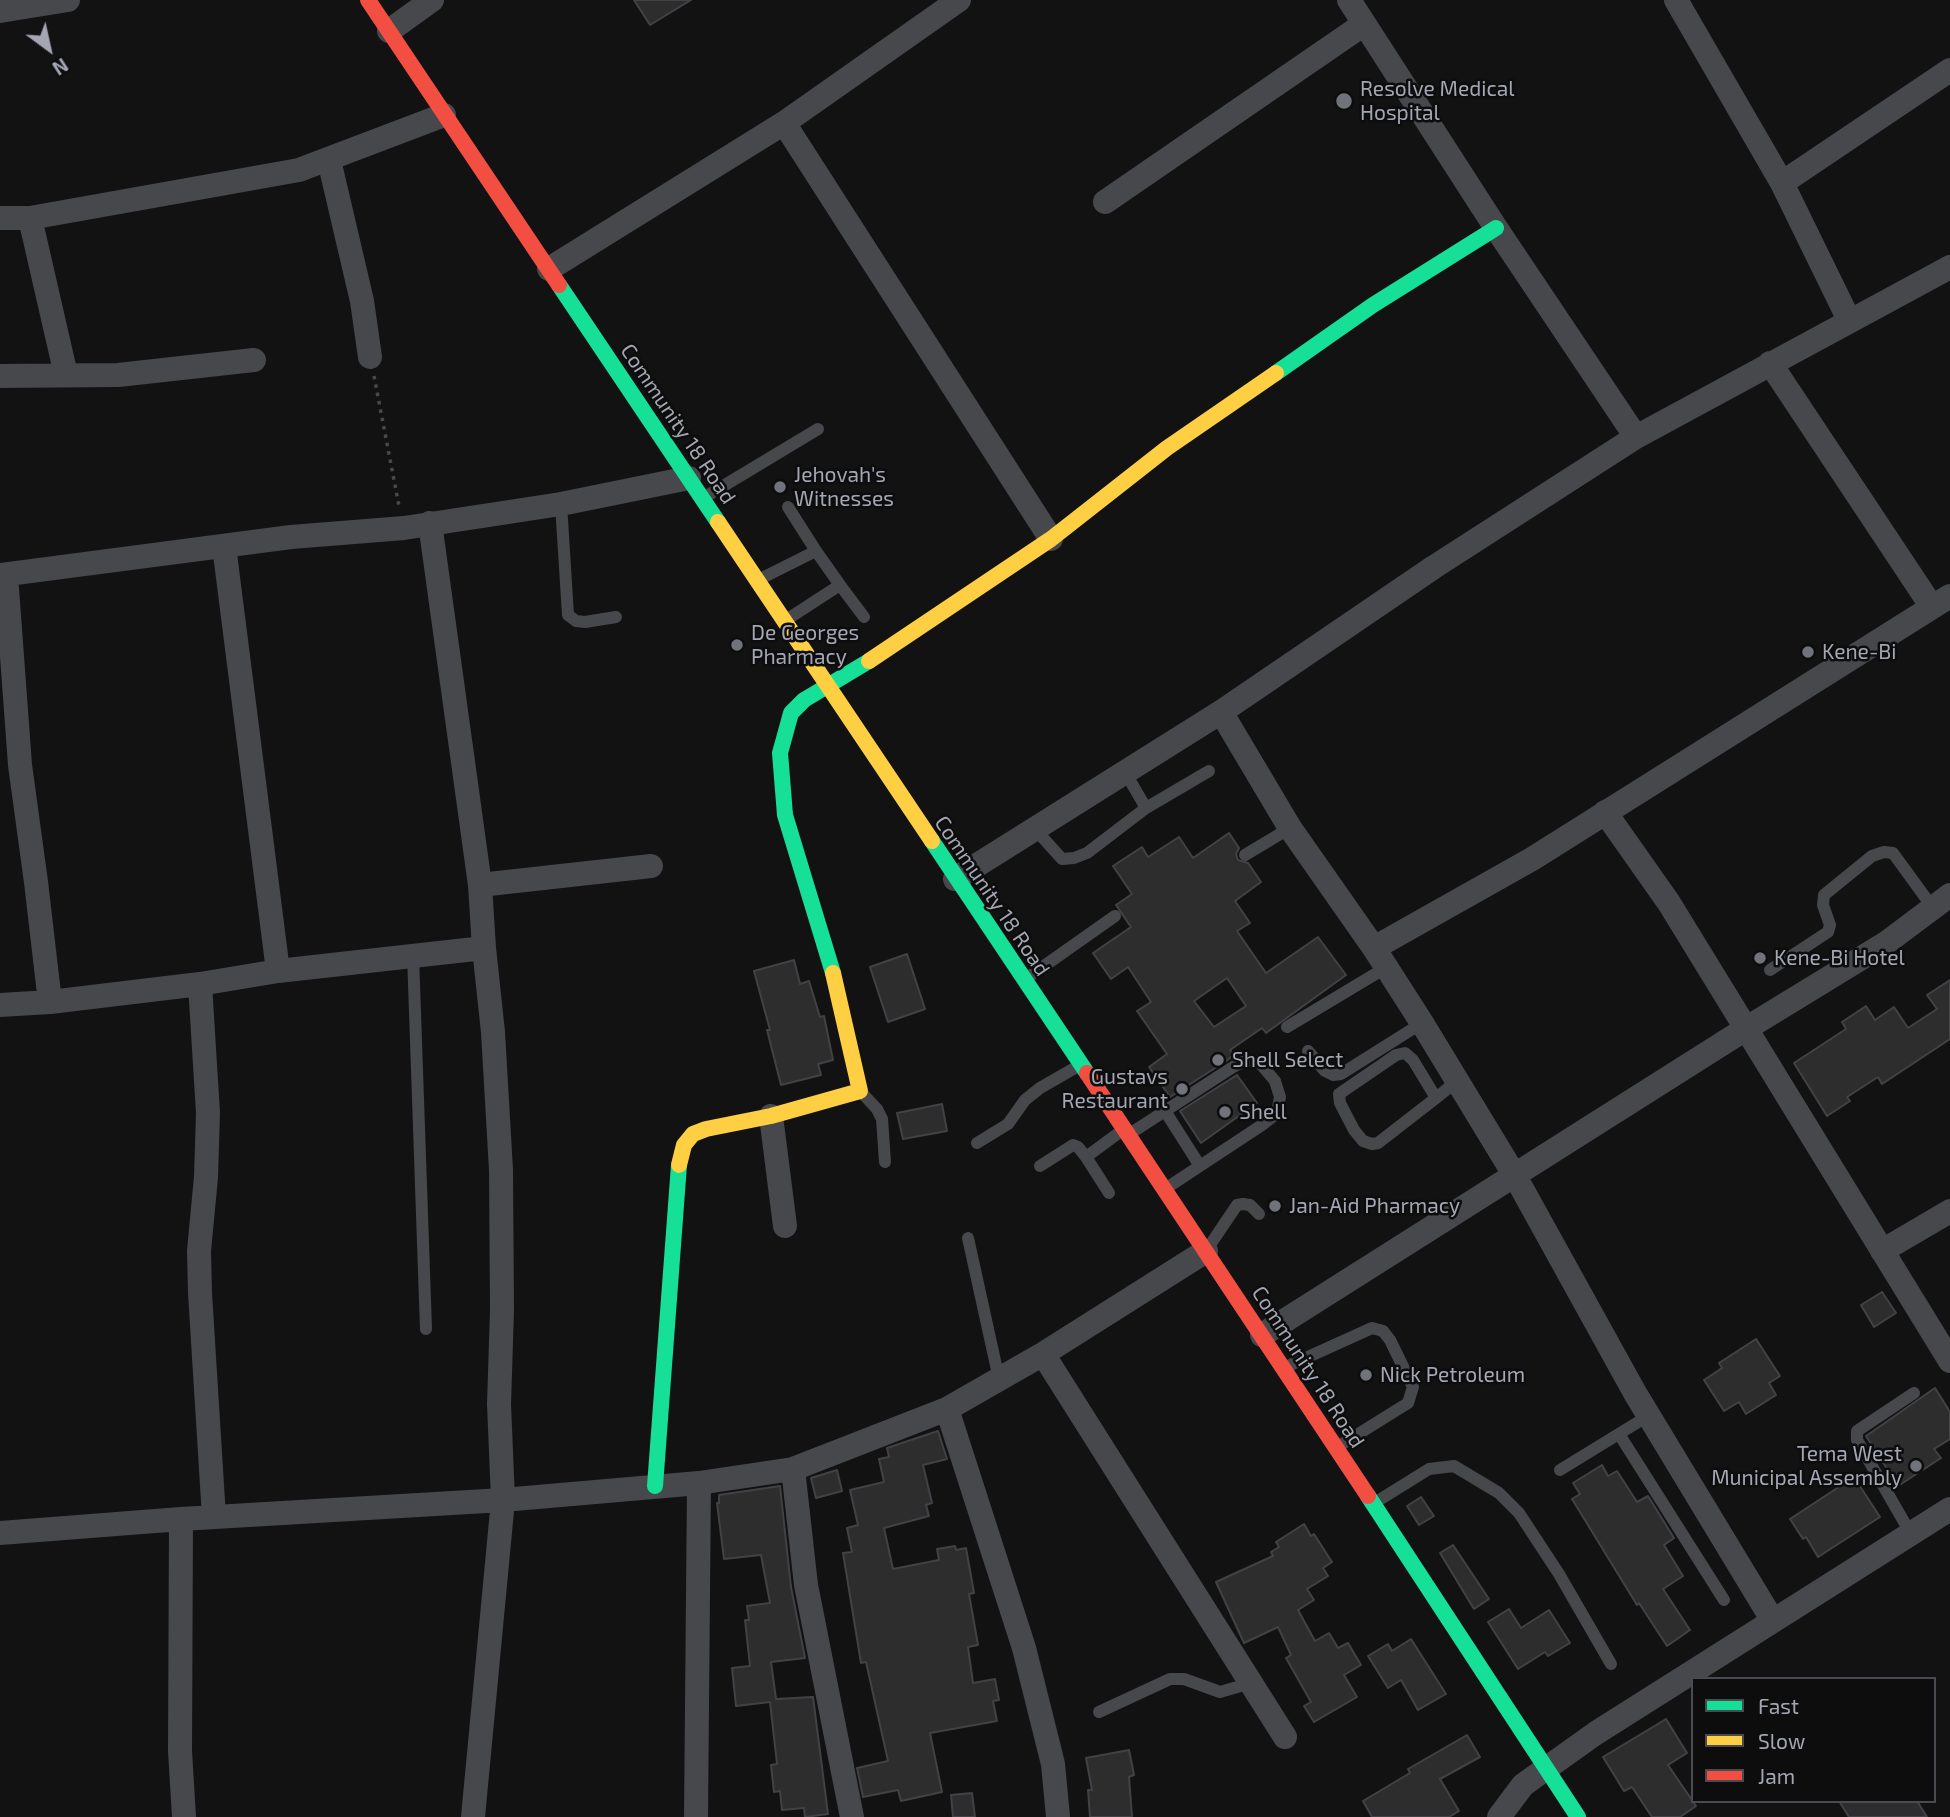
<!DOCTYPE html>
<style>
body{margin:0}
#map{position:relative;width:1950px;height:1817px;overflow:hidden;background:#121213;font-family:"Exo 2",sans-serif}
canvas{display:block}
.legend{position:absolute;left:1691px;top:1677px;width:245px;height:126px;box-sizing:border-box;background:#0d0d0e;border:2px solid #494b50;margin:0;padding:9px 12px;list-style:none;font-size:21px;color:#a4a7b3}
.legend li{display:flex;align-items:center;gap:14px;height:35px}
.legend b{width:35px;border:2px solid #494b50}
.north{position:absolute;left:14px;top:14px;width:70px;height:70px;-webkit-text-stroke:5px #0d0d0e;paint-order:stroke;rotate:147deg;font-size:19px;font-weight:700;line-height:28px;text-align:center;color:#a4a7b3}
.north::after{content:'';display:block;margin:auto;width:24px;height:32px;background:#a4a7b3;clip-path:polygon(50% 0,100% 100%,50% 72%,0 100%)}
</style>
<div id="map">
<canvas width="1950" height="1817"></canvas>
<ul class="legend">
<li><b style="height:9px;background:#16e098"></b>Fast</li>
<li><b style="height:9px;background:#ffcf43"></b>Slow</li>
<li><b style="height:9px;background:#f24e42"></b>Jam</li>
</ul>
<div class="north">N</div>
</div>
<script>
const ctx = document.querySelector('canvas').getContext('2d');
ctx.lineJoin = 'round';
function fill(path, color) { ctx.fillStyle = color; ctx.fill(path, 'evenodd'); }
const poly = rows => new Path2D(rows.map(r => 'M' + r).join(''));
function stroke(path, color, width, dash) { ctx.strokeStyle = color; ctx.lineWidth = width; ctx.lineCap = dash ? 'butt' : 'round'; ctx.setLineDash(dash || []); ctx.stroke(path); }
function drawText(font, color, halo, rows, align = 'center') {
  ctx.font = font + ' "Exo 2",sans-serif'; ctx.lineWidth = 5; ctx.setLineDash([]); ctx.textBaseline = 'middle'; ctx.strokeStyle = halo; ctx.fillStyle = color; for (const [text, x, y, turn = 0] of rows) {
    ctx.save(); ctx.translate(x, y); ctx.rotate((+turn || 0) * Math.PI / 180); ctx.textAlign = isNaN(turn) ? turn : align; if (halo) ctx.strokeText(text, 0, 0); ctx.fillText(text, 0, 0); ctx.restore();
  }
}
const building = poly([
 [634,0,691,0,650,25,634,0],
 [1229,833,1239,848,1236,854,1238,860,1248,863,1261,882,1235,901,1250,923,1237,931,1266,973,1318,937,1346,975,1266,1033,1262,1028,1230,1050,1234,1055,1226,1061,1170,1097,1149,1067,1167,1054,1137,1011,1151,1002,1128,967,1111,979,1093,953,1131,927,1116,905,1132,894,1113,866,1142,847,1148,857,1179,837,1193,858,1229,833],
 [1227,978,1246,1006,1214,1027,1194,1001,1227,978],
 [907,954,925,1009,888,1022,870,967,907,954],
 [794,960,800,984,809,981,820,1017,824,1016,833,1060,818,1064,821,1075,781,1085,767,1030,770,1030,754,971,794,960],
 [1950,980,1950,1039,1882,1084,1878,1077,1847,1097,1850,1101,1827,1116,1794,1063,1846,1029,1842,1022,1866,1006,1875,1020,1894,1007,1908,1028,1937,1009,1927,995,1950,980],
 [1237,1075,1257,1103,1201,1143,1180,1111,1237,1075],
 [942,1104,947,1131,903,1139,897,1113,942,1104],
 [1882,1292,1896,1313,1874,1327,1861,1305,1882,1292],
 [1756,1339,1780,1376,1769,1383,1776,1395,1746,1414,1739,1402,1724,1411,1704,1380,1722,1368,1719,1363,1756,1339],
 [1935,1388,1950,1412,1950,1439,1934,1449,1941,1458,1898,1486,1866,1436,1935,1388],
 [938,1431,947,1459,923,1465,932,1503,926,1505,929,1516,884,1528,893,1569,939,1560,937,1549,955,1546,956,1550,966,1548,974,1593,969,1594,978,1645,968,1647,973,1683,995,1679,999,1700,993,1701,997,1721,930,1733,942,1792,901,1801,898,1790,863,1797,857,1768,888,1761,866,1662,861,1663,843,1553,852,1552,847,1528,858,1525,850,1490,884,1482,879,1459,889,1457,887,1448,938,1431],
 [1602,1465,1608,1476,1617,1471,1637,1502,1648,1496,1674,1538,1664,1545,1683,1576,1663,1589,1690,1630,1667,1646,1639,1603,1637,1605,1572,1499,1580,1494,1573,1483,1602,1465],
 [837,1470,842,1491,816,1498,811,1478,837,1470],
 [1854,1477,1880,1517,1818,1557,1806,1537,1803,1539,1790,1519,1854,1477],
 [780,1486,791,1587,805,1658,771,1662,776,1699,813,1697,828,1814,805,1817,804,1808,782,1810,780,1791,774,1792,771,1765,777,1764,770,1702,736,1706,732,1668,750,1666,745,1620,749,1620,747,1606,770,1603,761,1555,724,1559,717,1503,719,1503,719,1495,780,1486],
 [1421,1497,1434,1516,1419,1525,1407,1506,1421,1497],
 [1304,1524,1311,1536,1314,1534,1332,1562,1323,1568,1328,1576,1307,1589,1314,1600,1298,1610,1315,1641,1329,1633,1338,1648,1348,1643,1361,1665,1344,1675,1357,1697,1314,1722,1304,1706,1311,1702,1286,1658,1291,1655,1278,1627,1244,1643,1216,1582,1273,1556,1271,1552,1279,1547,1276,1542,1304,1524],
 [1453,1545,1489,1599,1474,1609,1440,1553,1453,1545],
 [1509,1609,1521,1628,1549,1610,1570,1643,1548,1656,1545,1652,1518,1669,1488,1622,1509,1609],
 [1411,1639,1446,1694,1418,1710,1401,1680,1388,1688,1368,1656,1388,1644,1392,1651,1411,1639],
 [1666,1719,1687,1753,1668,1765,1696,1806,1680,1817,1652,1817,1632,1787,1624,1791,1603,1757,1666,1719],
 [1467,1735,1480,1757,1440,1779,1459,1811,1449,1817,1372,1817,1363,1801,1410,1773,1408,1769,1467,1735],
 [1129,1750,1134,1775,1129,1777,1132,1817,1090,1817,1088,1790,1092,1790,1086,1758,1129,1750],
 [972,1793,975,1817,953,1817,951,1795,972,1793],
 [1839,1801,1917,1801,1927,1817,1849,1817,1839,1801]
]);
fill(building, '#2d2d2e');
stroke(building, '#424246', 2);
stroke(poly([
 [374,376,399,506]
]), '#48494d', 3.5, [3.5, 5]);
stroke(poly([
 [705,497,818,429],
 [561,504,568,615,576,621,585,622,616,617],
 [788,507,816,551],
 [758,580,816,551,840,585,786,620],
 [840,585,864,617],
 [1125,772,1146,808,1209,771],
 [1034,828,1062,859,1074,858,1087,853,1146,808],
 [1245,855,1290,828],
 [413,955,426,1329],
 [1770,970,1828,932,1830,925,1823,905,1824,895,1872,856,1884,852,1893,853,1933,908],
 [1027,978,1115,916],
 [1287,1027,1387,967],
 [1308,1051,1325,1071,1333,1075,1341,1074,1422,1023],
 [862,1093,877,1109,882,1119,885,1162],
 [1436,1098,1413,1060,1405,1053,1396,1055,1339,1094,1340,1103,1354,1130,1363,1141,1372,1144,1378,1143,1436,1098,1457,1081],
 [1165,1111,1200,1166],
 [1131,1133,1233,1067,1246,1060,1259,1062,1275,1081,1280,1097,1277,1113,1262,1125,1168,1187],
 [977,1143,1008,1124,1025,1100,1040,1088,1080,1065],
 [1040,1166,1073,1145,1078,1147,1086,1157],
 [1109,1193,1086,1157,1124,1129],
 [968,1238,999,1379],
 [1208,1248,1237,1205,1243,1204,1250,1205,1259,1214],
 [1288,1366,1372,1328,1383,1331,1390,1340,1413,1387,1408,1403,1339,1446],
 [1619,1434,1724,1600],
 [1560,1470,1648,1416],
 [1376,1502,1429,1469,1454,1466,1499,1493,1519,1513,1559,1574,1611,1664],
 [1911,1534,1857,1440,1857,1431,1914,1393],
 [1099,1712,1170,1679,1184,1679,1220,1692,1251,1683]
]), '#47484b', 12);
stroke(poly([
 [1349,0,1496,228,1636,437],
 [1676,0,1782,183,1849,320],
 [0,11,68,0],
 [389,31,432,0],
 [784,123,1051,539],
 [329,160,362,301,370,357],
 [1782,183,1950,70],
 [1105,202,1364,24],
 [0,218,30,218,299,170,444,115],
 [30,218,66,375],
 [549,269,784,123,959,0],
 [1770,363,1932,607],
 [0,376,118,375,254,360],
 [430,523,480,885,484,948,493,1032,501,1170,502,1310,499,1404,503,1500,473,1817],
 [224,546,278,971],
 [0,575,291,537,404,528,561,504,689,478],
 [6,575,20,765,36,882,50,1002],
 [1221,712,1290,828,1374,948,1422,1023,1515,1176,1635,1393,1773,1621],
 [1605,812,1669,903,1950,1361],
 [955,879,1221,712,1434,567,1636,437,1950,267],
 [480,885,651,866],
 [1374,948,1532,859,1950,596],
 [200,984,208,1113,206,1177,199,1251,200,1293,214,1517],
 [0,1005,50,1002,200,984,278,971,484,948],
 [771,1116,785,1226],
 [1882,1251,1950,1211],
 [1262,1335,1747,1028,1886,943,1950,895],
 [1043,1354,1285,1737],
 [947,1409,1024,1648,1053,1764,1058,1817],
 [793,1469,806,1585,852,1817],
 [181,1519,180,1751,184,1817],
 [0,1533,181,1519,503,1500,699,1483,793,1469,947,1409,1043,1354,1206,1251],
 [696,1817,699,1483],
 [1499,1817,1523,1785,1596,1733,1950,1509]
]), '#47484b', 24);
stroke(poly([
 [559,285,718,522],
 [1276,373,1373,305,1496,228],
 [932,841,1087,1073],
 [833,973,785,815,780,753,791,713,804,700,869,661],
 [655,1486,679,1165],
 [1368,1496,1578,1817]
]), '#16e098', 16);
stroke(poly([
 [718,522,932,841],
 [869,661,1051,539,1167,448,1276,373],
 [679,1165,684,1145,693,1134,706,1129,771,1116,860,1091,833,973]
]), '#ffcf43', 16);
stroke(poly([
 [368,0,559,285],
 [1087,1073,1368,1496]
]), '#f24e42', 16);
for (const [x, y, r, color] of [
 [1344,101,9,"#71737b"],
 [780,487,7,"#71737b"],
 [737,645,7,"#71737b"],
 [1808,652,7,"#71737b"],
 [1760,958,7,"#71737b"],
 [1218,1060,7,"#71737b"],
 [1182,1089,7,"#71737b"],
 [1225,1112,7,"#71737b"],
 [1275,1206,7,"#71737b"],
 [1366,1375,7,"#71737b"],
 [1916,1466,7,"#71737b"]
]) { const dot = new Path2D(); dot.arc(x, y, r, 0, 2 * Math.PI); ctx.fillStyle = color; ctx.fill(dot); stroke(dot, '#0d0d0e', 2.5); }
drawText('21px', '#a4a7b3', '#0d0d0e', [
 ["Resolve Medical",1360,89],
 ["Hospital",1360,113],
 ["Jehovah's",794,475],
 ["Witnesses",794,499],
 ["De Georges",751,633],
 ["Pharmacy",751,657],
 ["Kene-Bi",1822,652],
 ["Kene-Bi Hotel",1774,958],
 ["Shell Select",1232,1060],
 ["Gustavs",1168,1077,"right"],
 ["Restaurant",1168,1101,"right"],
 ["Shell",1239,1112],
 ["Jan-Aid Pharmacy",1289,1206],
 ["Nick Petroleum",1380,1375],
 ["Tema West",1902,1454,"right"],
 ["Municipal Assembly",1902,1478,"right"]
], 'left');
drawText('21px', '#a4a7b3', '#0d0d0e', [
 ["Community 18 Road",678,424,56],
 ["Community 18 Road",992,896,56],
 ["Community 18 Road",1308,1367,57]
]);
</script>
